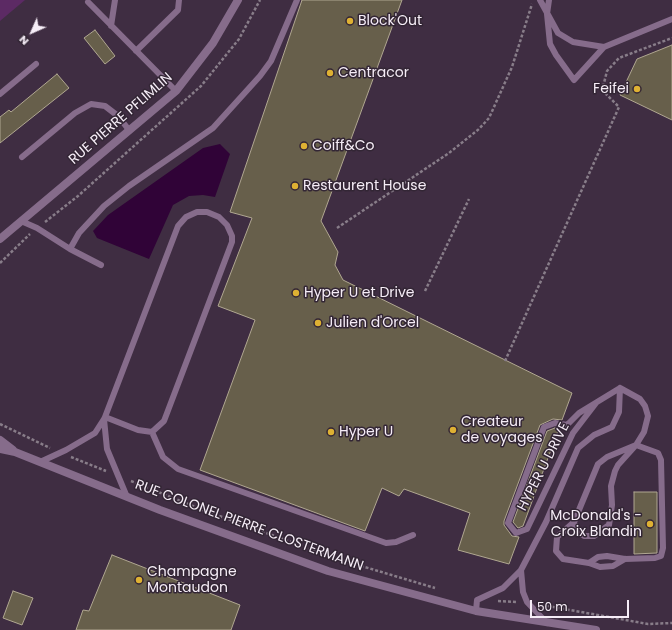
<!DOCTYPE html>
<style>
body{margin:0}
#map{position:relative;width:672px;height:630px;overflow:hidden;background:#332635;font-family:Poppins,sans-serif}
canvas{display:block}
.north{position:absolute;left:12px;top:12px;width:40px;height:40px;-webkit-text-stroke:3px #332635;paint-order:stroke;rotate:225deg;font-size:11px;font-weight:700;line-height:16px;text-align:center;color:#f6edf7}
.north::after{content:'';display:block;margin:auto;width:14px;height:18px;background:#f6edf7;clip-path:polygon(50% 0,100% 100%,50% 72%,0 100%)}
.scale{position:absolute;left:530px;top:600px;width:99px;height:18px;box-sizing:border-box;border:2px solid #f6edf7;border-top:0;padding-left:5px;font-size:12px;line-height:14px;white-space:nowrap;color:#f6edf7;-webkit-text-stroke:3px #332635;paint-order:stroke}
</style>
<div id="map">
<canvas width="672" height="630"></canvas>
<div class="north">N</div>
<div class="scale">50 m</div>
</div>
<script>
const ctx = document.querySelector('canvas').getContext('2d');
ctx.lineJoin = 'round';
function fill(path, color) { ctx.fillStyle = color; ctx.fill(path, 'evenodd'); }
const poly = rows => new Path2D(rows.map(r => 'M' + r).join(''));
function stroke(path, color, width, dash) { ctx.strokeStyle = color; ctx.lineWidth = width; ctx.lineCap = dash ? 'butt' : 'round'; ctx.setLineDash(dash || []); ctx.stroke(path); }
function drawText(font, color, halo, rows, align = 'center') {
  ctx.font = font + ' Poppins,sans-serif'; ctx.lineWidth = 3; ctx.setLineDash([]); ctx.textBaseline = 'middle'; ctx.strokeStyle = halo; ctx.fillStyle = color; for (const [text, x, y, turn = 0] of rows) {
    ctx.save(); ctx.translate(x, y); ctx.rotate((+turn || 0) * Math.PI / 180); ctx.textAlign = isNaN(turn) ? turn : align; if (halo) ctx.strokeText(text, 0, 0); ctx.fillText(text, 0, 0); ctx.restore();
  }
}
fill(poly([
 [0,0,672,0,672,630,0,630]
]), '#3f2d42');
fill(poly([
 [0,0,25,0,0,21]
]), '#5c2a64');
fill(poly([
 [220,144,230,154,215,197,203,195,189,196,173,205,149,259,97,238,93,231,108,215,203,148]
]), '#300337');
const building = poly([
 [302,0,402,0,321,221,338,252,335,265,343,280,572,393,562,420,553,419,540,425,504,521,504,525,512,536,519,537,509,564,458,550,470,513,404,489,399,496,382,488,365,531,200,470,255,320,218,306,252,218,230,212,302,0],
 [95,30,115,56,105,64,84,38,95,30],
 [672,45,672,120,620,95,637,59,672,45],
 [57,74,69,88,0,143,0,117,9,110,11,112,57,74],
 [555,428,559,428,523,526,518,528,513,522,547,431,555,428],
 [634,492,657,492,657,553,634,554,634,492],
 [112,555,240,605,231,630,76,630,83,610,89,611,112,555],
 [13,591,33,598,22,625,3,618,13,591]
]);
fill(building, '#675f4b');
stroke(building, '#b0a791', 1);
stroke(poly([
 [45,222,78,196,201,86,239,39,260,0],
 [337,228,449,153,479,129,489,118,512,67,532,4],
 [0,263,30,234],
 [425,291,469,199],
 [505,361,619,107,606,94,603,87,607,71,619,58,672,38],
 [0,424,50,448],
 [71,457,106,471],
 [131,481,203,510,338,559,435,588],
 [498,601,517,602],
 [542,605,648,624,672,623]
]), '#887d89', 2.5, [3, 2]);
stroke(poly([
 [540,0,558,33,573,42,604,47],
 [549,0,547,14,550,44,556,55,574,80,604,47,672,19],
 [88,2,176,91],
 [111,26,115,0],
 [136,51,178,10,179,0],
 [0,94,36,64],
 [22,157,75,113,91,104,105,106,118,116,129,130],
 [21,221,37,228,70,249,79,233,104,206,129,186,213,128,260,76,271,61,297,0],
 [70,249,101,265],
 [596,403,573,433,527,529,516,533,508,523,544,427,555,423,567,425,579,413,620,388],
 [104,419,105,417,178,226,186,217,197,212,207,212,219,217,227,225,232,236,232,242,164,421,152,432,138,430,105,417],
 [152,432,163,457,178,469,386,543,396,542,413,535],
 [636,445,658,453,661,460,663,548,661,556,655,558,625,559,607,556,598,557,589,563,563,559,556,551,557,537,574,522,598,464,607,457,636,445],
 [40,462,66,450,95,433,104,419,107,449,127,497],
 [574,522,577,532,584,536,594,536,609,525,612,505,611,486,615,471,618,465,636,445,644,432,648,416,645,406,640,399,620,388],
 [589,563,600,567,613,566,625,559],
 [521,570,523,592,527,602,547,623],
 [476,611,477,600,503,588,521,570,546,522,578,448,594,435,612,427,619,412,620,388]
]), '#866c8b', 6);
stroke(poly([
 [0,239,176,91,213,43,238,0],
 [0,440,13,450],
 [0,449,15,452,160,510,328,571,476,611,596,630]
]), '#866c8b', 8);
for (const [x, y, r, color] of [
 [350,21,4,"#deb133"],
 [330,73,4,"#deb133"],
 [637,89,4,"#deb133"],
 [304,146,4,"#deb133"],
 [295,186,4,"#deb133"],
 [296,293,4,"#deb133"],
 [318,323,4,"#deb133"],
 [453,430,4,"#deb133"],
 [331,432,4,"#deb133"],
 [650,524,4,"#deb133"],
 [139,580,4,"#deb133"]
]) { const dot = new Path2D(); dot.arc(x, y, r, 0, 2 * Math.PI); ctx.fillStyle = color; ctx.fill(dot); stroke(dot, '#332635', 1.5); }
drawText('14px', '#f6edf7', '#332635', [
 ["Block'Out",358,21],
 ["Centracor",338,73],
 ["Feifei",629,89,"right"],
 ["Coiff&Co",312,146],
 ["Restaurent House",303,186],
 ["Hyper U et Drive",304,293],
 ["Julien d'Orcel",326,323],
 ["Createur",461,422],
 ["de voyages",461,438],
 ["Hyper U",339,432],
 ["McDonald's -",642,516,"right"],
 ["Croix Blandin",642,532,"right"],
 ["Champagne",147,572],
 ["Montaudon",147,588]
], 'left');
drawText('14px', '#f6edf7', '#332635', [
 ["RUE PIERRE PFLIMLIN",121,119,-41],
 ["HYPER U DRIVE",544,467,-63],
 ["RUE COLONEL PIERRE CLOSTERMANN",249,526,20]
]);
</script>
